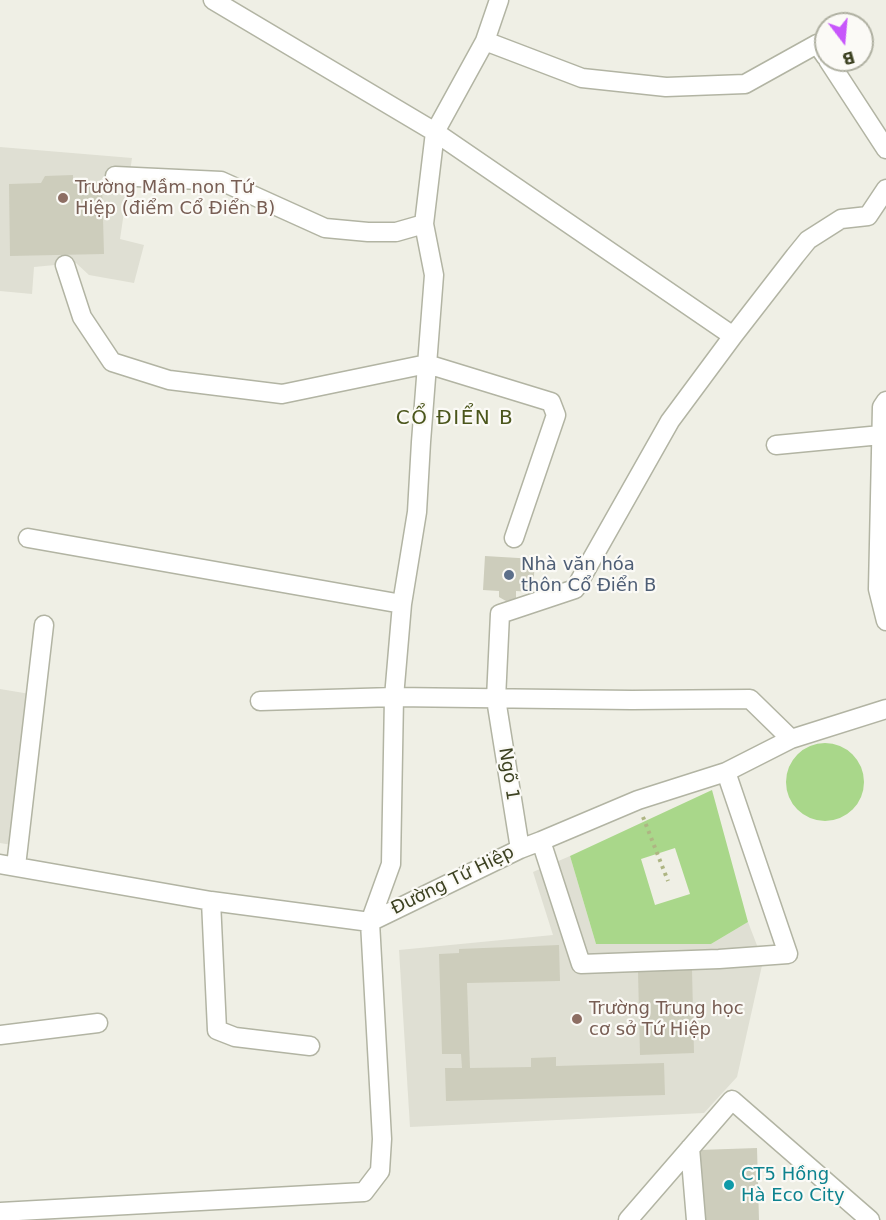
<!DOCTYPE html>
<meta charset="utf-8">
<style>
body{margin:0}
#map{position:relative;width:886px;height:1220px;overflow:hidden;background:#efefe5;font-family:"DejaVu Sans",sans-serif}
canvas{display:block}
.north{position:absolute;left:814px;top:12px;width:60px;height:60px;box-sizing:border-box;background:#fbfaf6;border:2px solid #afb0a1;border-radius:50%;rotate:164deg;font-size:16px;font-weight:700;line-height:24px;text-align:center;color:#3d4222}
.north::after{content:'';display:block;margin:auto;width:21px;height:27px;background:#c756fb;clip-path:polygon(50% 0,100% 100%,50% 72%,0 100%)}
</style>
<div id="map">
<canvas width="886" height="1220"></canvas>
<div class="north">B</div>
</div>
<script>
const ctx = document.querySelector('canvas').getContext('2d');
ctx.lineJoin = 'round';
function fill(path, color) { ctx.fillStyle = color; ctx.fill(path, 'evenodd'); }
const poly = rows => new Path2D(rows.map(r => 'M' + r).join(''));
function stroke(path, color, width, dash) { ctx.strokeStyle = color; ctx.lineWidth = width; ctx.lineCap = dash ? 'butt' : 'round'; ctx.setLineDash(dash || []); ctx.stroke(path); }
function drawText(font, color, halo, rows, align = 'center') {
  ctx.font = font + ' "DejaVu Sans",sans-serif'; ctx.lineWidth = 4.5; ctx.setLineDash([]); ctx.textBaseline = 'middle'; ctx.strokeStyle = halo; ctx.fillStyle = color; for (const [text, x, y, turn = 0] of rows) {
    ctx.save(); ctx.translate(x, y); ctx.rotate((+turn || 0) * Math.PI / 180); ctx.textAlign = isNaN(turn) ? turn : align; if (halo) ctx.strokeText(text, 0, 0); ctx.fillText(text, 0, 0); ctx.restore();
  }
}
fill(poly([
 [0,147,132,158,120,239,144,245,134,283,89,275,76,263,34,267,32,294,0,291],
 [0,689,30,694,12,845,0,843],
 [570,856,596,944,711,944,748,922,763,961,737,1077,704,1113,410,1127,399,950,553,935,533,872]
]), '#dfdfd3');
fill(poly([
 '786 782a39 39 0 1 1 78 0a39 39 0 1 1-78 0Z',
 [712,790,748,922,711,944,596,944,570,856],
 [675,848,690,894,655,905,641,859]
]), '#a9d78a');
fill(poly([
 [73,175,73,183,102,182,104,254,10,256,9,184,41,183,45,176],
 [485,556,535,559,533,592,516,591,516,599,506,601,499,597,499,591,483,590],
 [559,945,560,981,467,983,470,1068,531,1067,531,1058,556,1057,556,1066,664,1063,665,1095,446,1101,445,1068,462,1068,461,1054,442,1054,439,954,459,953,459,949],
 [692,970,694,1053,640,1055,638,971],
 [757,1148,759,1220,702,1220,699,1150]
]), '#cdcdbc');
const minor = poly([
 [213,0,435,132,733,336],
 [485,41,582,78,666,87,745,84,817,44,826,57],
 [828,60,886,149],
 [115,176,221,181,325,228,368,232,396,232,424,224],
 [65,265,82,317,112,362,169,380,282,394,427,364,551,402,556,415,514,538],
 [886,401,882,407,878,589,886,621],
 [776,445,881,435],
 [28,538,402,604],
 [260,701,394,697,632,700,750,699,791,739],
 [541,841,581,964,719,959,788,954,726,772],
 [520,849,496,699,500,614,575,589,670,421,733,336,795,256,808,240,841,219,868,216,886,189],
 [0,864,211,901,370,922,520,849,541,841,638,800,726,772,791,739,886,709],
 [16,866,44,625],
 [211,901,217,1030,235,1037,310,1046],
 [0,1035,98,1023],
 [690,1148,696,1220],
 [0,1212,364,1192,380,1171,382,1139,370,922,391,864,394,697,402,604,417,512,421,442,434,275,424,224,435,132,485,41,499,0],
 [628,1220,732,1100,870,1220]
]);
stroke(minor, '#b2b4a3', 21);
stroke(poly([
 [643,817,668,881]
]), '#aeb583', 4, [3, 4.5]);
stroke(minor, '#fff', 18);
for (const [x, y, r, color] of [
 [63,198,6,"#8d6e63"],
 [509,575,6,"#5c6f8a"],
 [577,1019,6,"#8d6e63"],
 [729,1185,6,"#0f9aa8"]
]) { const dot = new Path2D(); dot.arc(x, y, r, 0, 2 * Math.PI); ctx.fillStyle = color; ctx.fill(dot); stroke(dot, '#fbfaf6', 2); }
drawText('18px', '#785e54', '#fbfaf6', [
 ["Trường Mầm non Tứ",75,188],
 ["Hiệp (điểm Cổ Điển B)",75,209],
 ["Trường Trung học",589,1009],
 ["cơ sở Tứ Hiệp",589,1030]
], 'left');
drawText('18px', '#4e5e75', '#fbfaf6', [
 ["Nhà văn hóa",521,565],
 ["thôn Cổ Điển B",521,586]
], 'left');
drawText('18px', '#3d4222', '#fbfaf6', [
 ["Ngõ 1",508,774,81],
 ["Đường Tứ Hiệp",453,881,-26]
]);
drawText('18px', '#0d838f', '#fbfaf6', [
 ["CT5 Hồng",741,1175],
 ["Hà Eco City",741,1196]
], 'left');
ctx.letterSpacing = '1.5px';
drawText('20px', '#4b561c', '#fbfaf6', [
 ["CỔ ĐIỂN B",455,419]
]);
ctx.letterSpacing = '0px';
</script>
